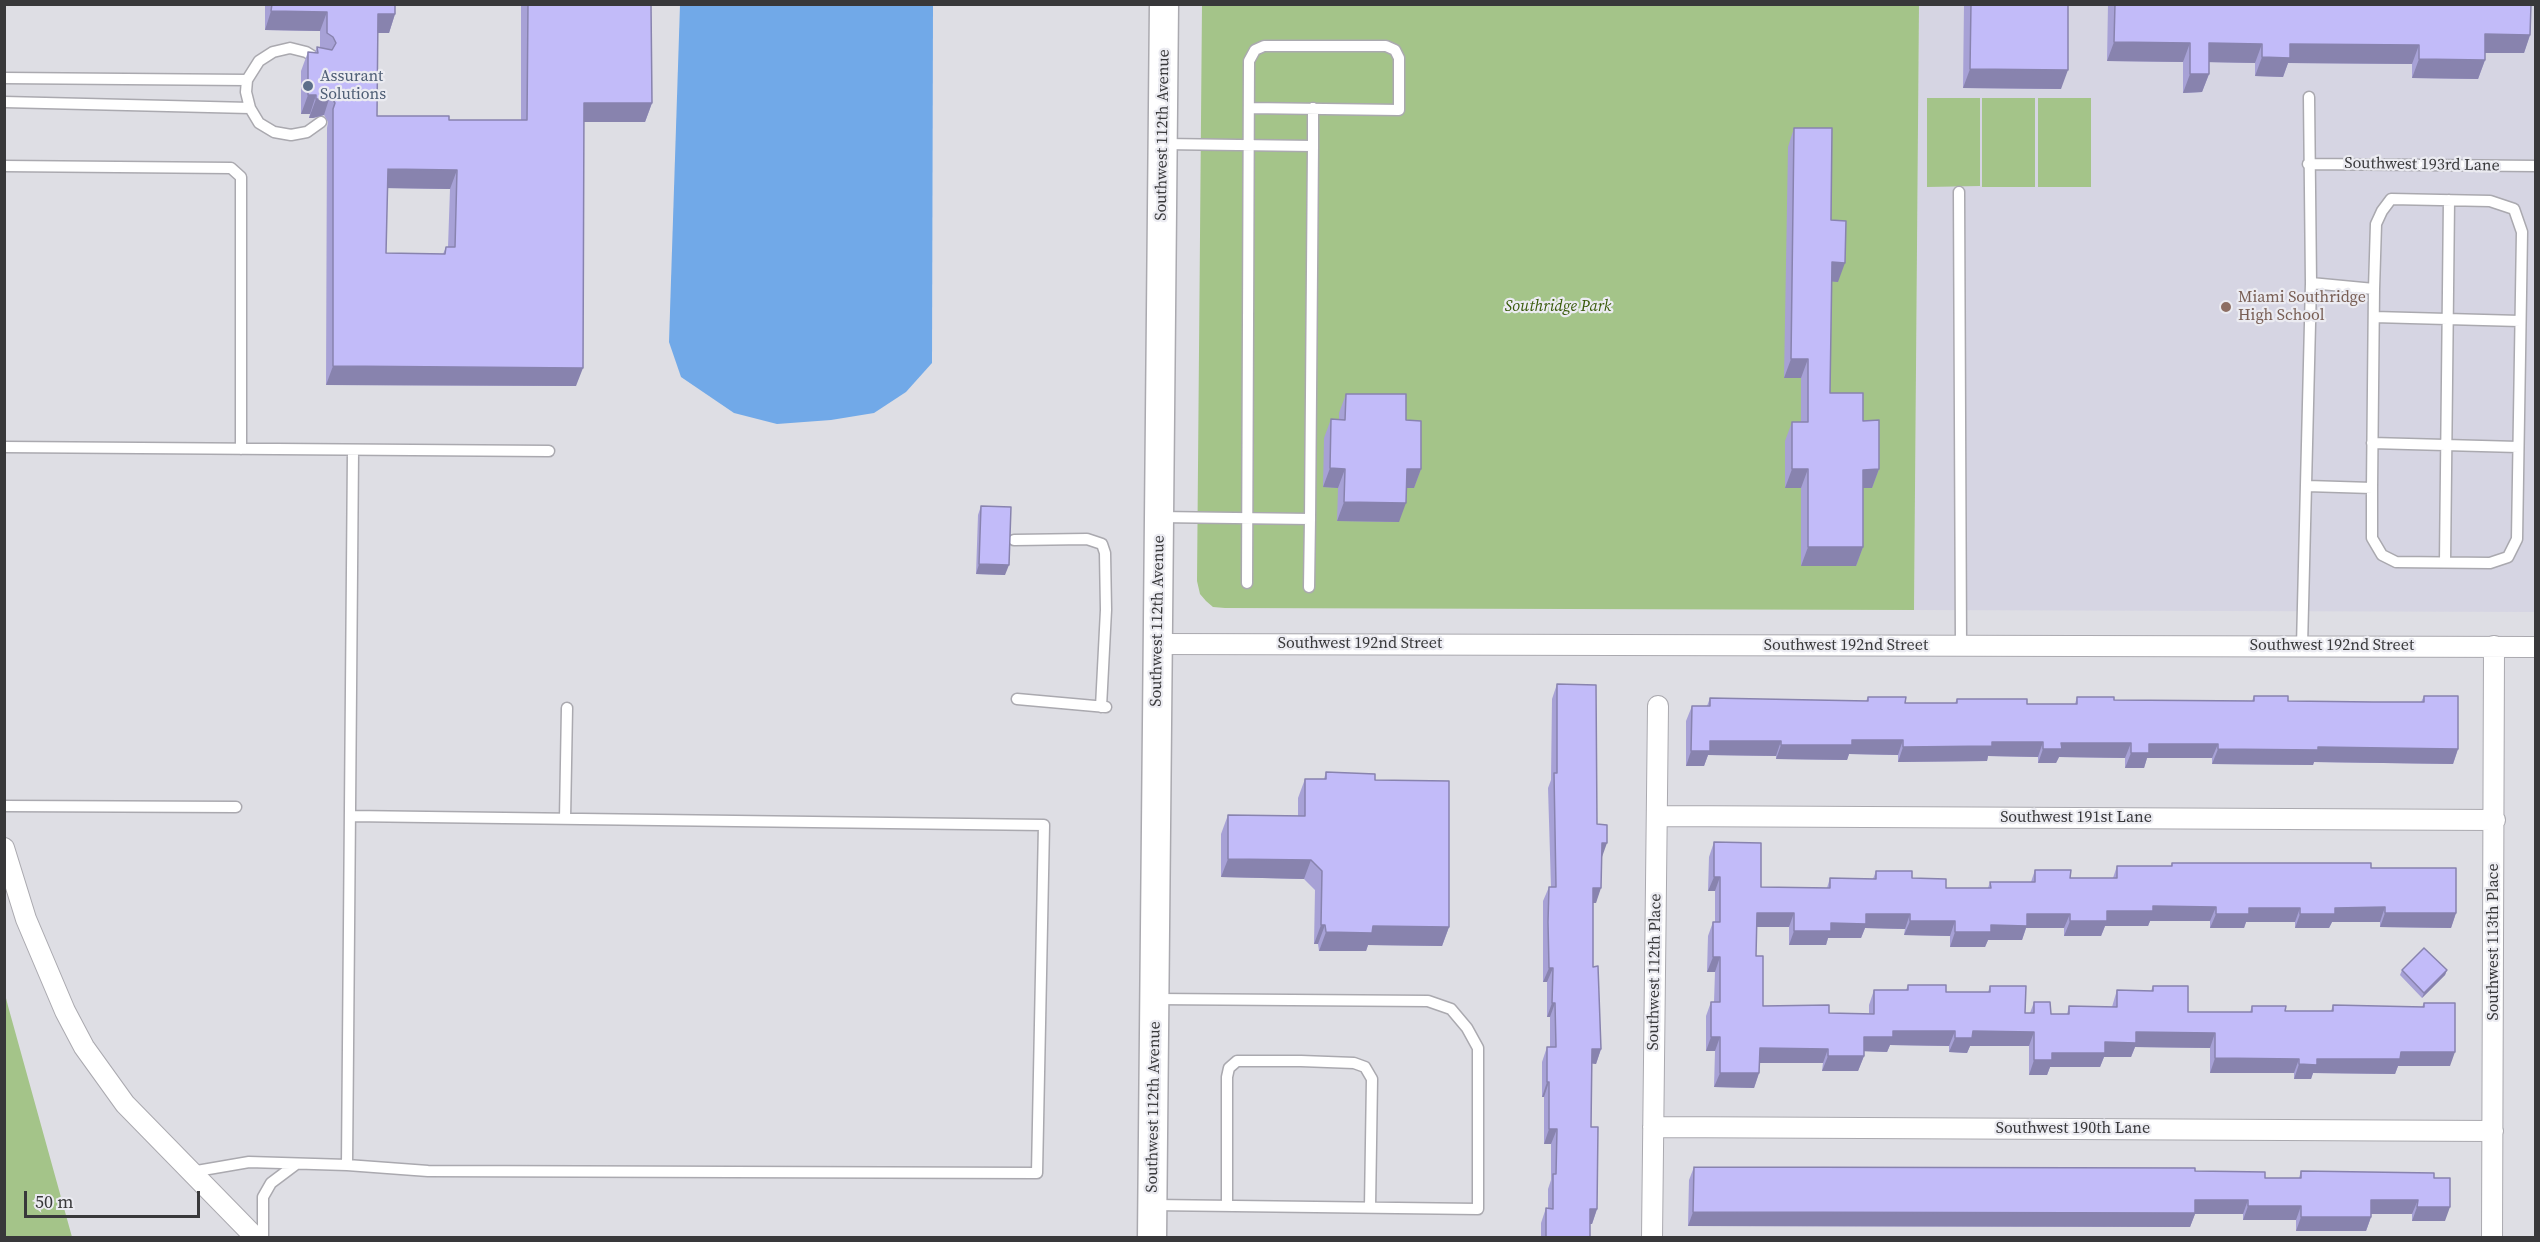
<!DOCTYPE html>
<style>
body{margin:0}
#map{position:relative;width:2540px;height:1242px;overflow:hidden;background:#dedee4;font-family:"Source Serif 4",serif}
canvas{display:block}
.frame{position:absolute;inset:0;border:6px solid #38383a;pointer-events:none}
.scale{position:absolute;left:24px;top:1191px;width:176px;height:27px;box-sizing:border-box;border:3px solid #38383a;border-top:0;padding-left:8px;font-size:18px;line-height:21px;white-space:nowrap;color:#38383a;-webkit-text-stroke:4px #ebebf1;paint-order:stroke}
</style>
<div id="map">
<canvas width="2540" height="1242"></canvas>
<div class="frame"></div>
<div class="scale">50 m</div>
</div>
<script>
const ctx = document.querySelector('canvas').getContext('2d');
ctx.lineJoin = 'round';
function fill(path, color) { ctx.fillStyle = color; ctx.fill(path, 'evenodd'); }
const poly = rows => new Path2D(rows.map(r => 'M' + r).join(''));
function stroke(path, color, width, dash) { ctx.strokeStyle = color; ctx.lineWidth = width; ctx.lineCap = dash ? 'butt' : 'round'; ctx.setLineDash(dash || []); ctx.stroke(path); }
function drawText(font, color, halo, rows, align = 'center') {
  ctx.font = font + ' "Source Serif 4",serif'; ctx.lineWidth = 4.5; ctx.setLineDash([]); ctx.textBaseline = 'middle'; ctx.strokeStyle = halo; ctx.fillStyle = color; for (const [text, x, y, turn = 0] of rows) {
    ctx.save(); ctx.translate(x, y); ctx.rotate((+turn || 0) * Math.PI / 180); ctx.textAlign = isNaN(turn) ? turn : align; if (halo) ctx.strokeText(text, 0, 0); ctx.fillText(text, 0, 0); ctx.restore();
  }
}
fill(poly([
 [1919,5,2535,5,2535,612,1914,610]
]), '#d6d5e3');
fill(poly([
 [1202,5,1919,5,1914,610,1225,608,1213,607,1206,601,1200,594,1197,581],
 [1927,98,1980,98,1980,186,1927,187],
 [1982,98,2035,98,2035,187,1982,187],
 [2038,98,2091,98,2091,187,2038,187],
 [5,994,8,1006,72,1237,5,1237]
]), '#a4c489');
fill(poly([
 [680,5,933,5,932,363,906,392,874,413,831,420,777,424,734,413,681,377,669,342]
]), '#71a9e8');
const lane = poly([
 [319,60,306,52,290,48,273,52,259,61,247,80,246,92,250,108,259,123,274,132,291,135,307,132,321,122],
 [4,78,247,80],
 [4,102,250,108],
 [1313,108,1313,146],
 [2308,164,2536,166],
 [4,166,231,168,241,177,241,449],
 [1959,192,1961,646],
 [2374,317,2520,321],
 [2372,443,2518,447],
 [4,447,549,451],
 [2307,486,2372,488,2372,538,2382,555,2396,562,2490,563,2508,557,2517,539,2522,232,2514,209,2490,201,2391,199,2382,211,2376,224,2374,289,2311,283],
 [2372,488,2374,289],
 [1159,517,1310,519,1313,146,1163,144],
 [1014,540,1087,539,1102,544,1105,553,1106,610,1101,707],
 [2445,562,2449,200],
 [1247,583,1249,61,1255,50,1264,46,1386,46,1395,50,1399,58,1399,110,1249,108],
 [1309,587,1310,519],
 [2302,646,2311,283,2309,97],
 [1017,699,1106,707],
 [4,806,236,807],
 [565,819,567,708],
 [347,1165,353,451],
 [191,1172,249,1162,347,1165,428,1171,1037,1173,1044,825,350,816],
 [1153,1205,1478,1209,1478,1048,1467,1028,1451,1009,1428,1001,1155,999],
 [1227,1205,1227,1077,1229,1068,1237,1061,1301,1061,1354,1063,1365,1067,1372,1079,1370,1207],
 [263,1238,263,1197,271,1183,295,1165]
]);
const street = poly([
 [1157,644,2536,647],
 [1657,816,2495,820],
 [4,848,26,919,65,1011,84,1047,125,1104,256,1238],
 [1653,1127,2493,1131],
 [1652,1238,1658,706],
 [2492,1238,2494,646]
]);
const secondary = poly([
 [1152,1238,1164,4]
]);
stroke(lane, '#aaa9af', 13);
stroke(street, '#aaa9af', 22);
stroke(secondary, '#aaa9af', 31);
stroke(lane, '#fff', 10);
stroke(street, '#fff', 20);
stroke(secondary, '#fff', 28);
fill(poly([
 [265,4,395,4,395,14,389,33,378,33,377,116,449,120,521,120,521,6,484,6,484,4,651,4,652,103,645,122,584,122,576,386,326,385,327,128,328,122,324,115,313,118,309,118,310,114,301,114,301,71,308,52,315,52,317,47,320,48,320,31,265,30],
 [387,188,450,189,448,247,446,247,443,254,386,253],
 [1964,4,2068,4,2061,89,1963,88],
 [2108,4,2531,4,2530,35,2524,53,2485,53,2485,60,2478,79,2412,78,2412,64,2288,63,2283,77,2255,76,2255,63,2209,62,2209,74,2202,92,2183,93,2183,62,2107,61],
 [1794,128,1831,220,1838,282,1832,281,1830,393,1863,421,1879,469,1872,488,1863,488,1863,547,1856,566,1801,566,1801,488,1785,488,1785,441,1792,422,1801,422,1801,378,1784,378,1788,147],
 [1346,394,1406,420,1421,469,1414,488,1406,488,1399,522,1337,521,1338,488,1323,487,1324,438,1331,419,1339,420,1339,413],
 [981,506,1005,575,976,574,978,515],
 [1557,684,1597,824,1602,857,1596,903,1593,903,1593,967,1601,1049,1596,1064,1592,1063,1591,1127,1597,1209,1592,1224,1590,1224,1590,1238,1541,1238,1541,1223,1546,1208,1548,1209,1548,1189,1551,1180,1551,1144,1544,1144,1544,1097,1542,1097,1542,1062,1547,1047,1550,1047,1550,1017,1547,1017,1547,982,1543,982,1543,901,1549,887,1551,887,1548,788,1551,780,1552,699],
 [2254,696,2288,701,2373,702,2421,702,2424,696,2458,749,2453,764,2314,762,2313,765,2212,764,2212,758,2147,758,2144,768,2125,768,2125,758,2059,757,2056,763,2038,763,2038,757,1988,756,1987,761,1898,762,1898,755,1849,754,1847,760,1776,759,1776,756,1708,755,1704,766,1686,766,1686,721,1692,706,1707,706,1710,698,1866,701,1868,697,1905,703,1955,703,1957,699,2027,704,2075,704,2077,697,2114,700,2252,701],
 [1326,772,1375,780,1449,927,1442,946,1368,945,1366,951,1319,951,1318,944,1314,944,1315,890,1304,879,1221,877,1221,834,1228,815,1298,816,1298,798,1305,779,1324,779],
 [1714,842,1761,887,1827,888,1830,878,1873,879,1876,871,1912,878,1946,888,1988,888,1990,882,2031,882,2035,870,2070,878,2113,878,2117,866,2171,866,2172,863,2371,868,2456,913,2451,928,2380,927,2380,922,2332,922,2329,928,2295,928,2295,922,2246,922,2244,928,2210,928,2210,921,2150,921,2148,926,2105,926,2101,936,2064,936,2064,928,2026,928,2022,940,1988,940,1985,947,1950,947,1950,936,1904,935,1905,929,1865,928,1861,938,1828,938,1826,945,1789,945,1789,927,1756,927,1756,956,1763,1006,1829,1013,1869,1014,1869,1005,1874,990,1906,990,1908,985,1946,992,1988,992,1990,986,2025,1013,2030,1013,2034,1002,2051,1014,2067,1014,2069,1006,2112,1007,2117,990,2151,991,2153,986,2188,1012,2250,1012,2252,1006,2285,1011,2331,1011,2333,1005,2422,1007,2424,1003,2450,1066,2398,1066,2395,1074,2313,1073,2311,1079,2294,1079,2294,1073,2210,1073,2210,1048,2135,1047,2131,1057,2104,1057,2100,1067,2050,1067,2047,1075,2029,1075,2029,1046,1970,1046,1967,1053,1949,1052,1949,1046,1890,1045,1887,1052,1864,1051,1864,1056,1858,1071,1822,1071,1823,1063,1759,1063,1759,1073,1754,1088,1714,1087,1715,1051,1706,1051,1706,1016,1711,1002,1714,1002,1715,972,1707,972,1708,936,1713,922,1715,922,1715,891,1708,891,1709,857],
 [2402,970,2447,970,2445,975,2422,998,2400,975],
 [1694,1167,2195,1171,2265,1178,2299,1178,2301,1171,2434,1178,2445,1221,2412,1221,2412,1214,2371,1214,2371,1217,2366,1231,2296,1231,2296,1220,2243,1220,2243,1214,2195,1214,2190,1227,1688,1226,1689,1180]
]), '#a7a1d6');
fill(poly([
 [485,4,521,4,521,6,484,6],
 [271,11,327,12,320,31,265,30],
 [378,14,395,14,389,33,371,33],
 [2485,34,2530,35,2524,53,2479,53],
 [2114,42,2190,43,2183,62,2107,61],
 [2209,43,2262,44,2255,63,2202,62],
 [2290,44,2419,45,2412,64,2288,63,2283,77,2255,76,2262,57],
 [2419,59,2485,60,2478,79,2412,78],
 [1970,69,2068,70,2061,89,1963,88],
 [2190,74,2209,74,2202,92,2183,93],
 [308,95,316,95,310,114,301,114],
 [330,96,324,115,313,118,309,118,316,99],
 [584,103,652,103,645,122,577,122],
 [388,169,457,170,450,189,381,188],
 [1832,262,1845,263,1838,282,1825,281],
 [1791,359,1808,359,1801,378,1784,378],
 [333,366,583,368,576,386,326,385],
 [1330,468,1345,469,1338,488,1323,487],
 [1407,469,1421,469,1414,488,1400,488],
 [1792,469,1808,469,1801,488,1785,488],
 [1879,469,1872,488,1856,488,1863,470],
 [1344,502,1406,503,1399,522,1337,521],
 [1808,547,1863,547,1856,566,1801,566],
 [979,564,1009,565,1005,575,976,574],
 [1852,740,1903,740,1898,755,1849,754,1847,760,1776,759,1781,745],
 [1710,741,1781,741,1776,756,1708,755,1704,766,1686,766,1691,751],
 [1992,742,2043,742,2038,757,1988,756,1987,761,1898,762,1903,747],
 [2061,743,2131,743,2125,758,2059,757,2056,763,2038,763,2043,749],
 [2149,744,2218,744,2212,758,2147,758,2144,768,2125,768,2131,753],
 [2318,747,2458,749,2453,764,2314,762,2313,765,2212,764,2218,749],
 [1602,843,1607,843,1602,857],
 [1228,859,1311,860,1304,879,1221,877],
 [1714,877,1720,877,1715,891,1708,891],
 [1593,888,1601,888,1596,903,1587,903],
 [2153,906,2216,907,2210,921,2150,921,2148,926,2105,926,2101,936,2064,936,2070,921,2107,911],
 [2385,907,2380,922,2332,922,2329,928,2295,928,2300,914,2335,908],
 [2249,908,2300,908,2295,922,2246,922,2244,928,2210,928,2216,914],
 [1757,913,1794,913,1789,927,1751,927],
 [2385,913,2456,913,2451,928,2380,927],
 [1866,914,1910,914,1905,929,1865,928,1861,938,1828,938,1826,945,1789,945,1794,931,1831,923],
 [2027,914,2070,914,2064,928,2026,928,2022,940,1988,940,1985,947,1950,947,1955,932,1991,925],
 [1910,921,1955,921,1950,936,1904,935],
 [1321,925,1325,925,1318,944,1314,944],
 [1373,926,1449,927,1442,946,1368,945,1366,951,1319,951,1326,932],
 [1713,957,1720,957,1715,972,1707,972],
 [1549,968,1553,968,1547,982,1543,982],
 [2447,970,2445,975,2422,998,2424,993],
 [1552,1003,1555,1003,1550,1017,1547,1017],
 [1893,1031,1955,1031,1949,1046,1890,1045,1887,1052,1858,1051,1864,1037],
 [1973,1031,2034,1032,2029,1046,1970,1046,1967,1053,1949,1052,1955,1038],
 [2136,1032,2215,1033,2210,1048,2135,1047,2131,1057,2104,1057,2100,1067,2050,1067,2047,1075,2029,1075,2034,1060,2052,1053,2105,1042],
 [1711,1037,1720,1037,1715,1051,1706,1051],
 [1760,1048,1828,1049,1823,1063,1754,1063],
 [1592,1049,1601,1049,1596,1064,1587,1063],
 [2401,1052,2455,1052,2450,1066,2398,1066,2395,1074,2313,1073,2311,1079,2294,1079,2299,1064,2317,1059],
 [1828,1056,1864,1056,1858,1071,1822,1071],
 [2215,1058,2299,1059,2294,1073,2210,1073],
 [1720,1073,1759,1073,1754,1088,1714,1087],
 [1547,1082,1549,1082,1544,1097,1542,1097],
 [1549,1129,1557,1129,1551,1144,1544,1144],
 [2195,1200,2248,1200,2243,1214,2195,1214,2190,1227,1688,1226,1693,1212],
 [2371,1200,2418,1200,2412,1214,2366,1214],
 [2248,1206,2301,1206,2296,1220,2243,1220],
 [2417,1207,2450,1207,2445,1221,2412,1221],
 [1590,1209,1597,1209,1592,1224,1584,1224],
 [2301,1217,2371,1217,2366,1231,2296,1231]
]), '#8883ae');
const building = poly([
 [272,4,395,4,395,14,378,14,377,116,449,116,449,120,527,120,528,4,651,4,652,103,584,103,583,368,333,366,333,109,335,103,330,96,320,99,316,99,316,95,308,95,308,52,318,53,317,47,332,50,336,43,333,37,327,33,327,12,271,11,272,4],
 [388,169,457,170,455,247,446,247,445,254,386,253,388,169],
 [1971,4,2068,4,2068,70,1970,69,1971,4],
 [2115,4,2531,4,2530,35,2485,34,2485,60,2419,59,2419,45,2290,44,2290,58,2262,57,2262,44,2209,43,2209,74,2190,74,2190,43,2114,42,2115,4],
 [1794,128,1832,128,1831,220,1846,221,1845,263,1832,262,1830,393,1863,393,1863,421,1879,420,1879,469,1863,470,1863,547,1808,547,1808,469,1792,469,1792,422,1808,422,1808,359,1791,359,1794,128],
 [1346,394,1406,394,1406,420,1421,421,1421,469,1407,469,1406,503,1344,502,1345,469,1330,468,1331,419,1345,420,1346,394],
 [981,506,1011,507,1009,565,979,564,981,506],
 [1557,684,1596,685,1597,824,1607,825,1607,843,1602,843,1601,888,1593,888,1593,967,1598,966,1601,1049,1592,1049,1591,1127,1598,1127,1597,1209,1590,1209,1590,1238,1546,1238,1546,1208,1553,1209,1553,1174,1556,1174,1557,1129,1549,1129,1549,1082,1547,1082,1547,1047,1556,1047,1555,1003,1552,1003,1553,968,1549,968,1548,922,1549,887,1556,887,1554,773,1557,773,1557,684],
 [2254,696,2288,696,2288,701,2373,702,2424,702,2424,696,2458,696,2458,749,2318,747,2318,750,2218,749,2218,744,2149,744,2149,753,2131,753,2131,743,2061,743,2062,749,2043,749,2043,742,1992,742,1992,746,1903,747,1903,740,1852,740,1852,745,1781,745,1781,741,1710,741,1710,751,1691,751,1692,706,1710,706,1710,698,1868,701,1868,697,1906,697,1905,703,1957,703,1957,699,2027,699,2027,704,2077,704,2077,697,2114,697,2114,700,2254,701,2254,696],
 [1326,772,1375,774,1375,780,1449,781,1449,927,1373,926,1372,933,1326,932,1325,925,1321,925,1322,871,1311,860,1228,859,1228,815,1305,816,1305,779,1326,779,1326,772],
 [1714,842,1761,843,1761,887,1830,888,1830,878,1876,879,1876,871,1912,871,1912,878,1946,879,1946,888,1991,888,1990,882,2035,882,2035,870,2071,870,2070,878,2117,878,2117,866,2172,866,2172,863,2371,863,2371,868,2456,868,2456,913,2385,913,2385,907,2335,908,2335,914,2300,914,2300,908,2249,908,2249,914,2216,914,2216,907,2153,906,2153,911,2107,911,2107,921,2070,921,2070,914,2027,914,2027,926,1991,925,1991,932,1955,932,1955,921,1910,921,1910,914,1866,914,1866,924,1831,923,1831,931,1794,931,1794,913,1757,913,1756,956,1763,956,1763,1006,1829,1005,1829,1013,1874,1014,1874,990,1908,990,1908,985,1946,985,1946,992,1990,992,1990,986,2026,986,2025,1013,2034,1013,2034,1002,2050,1002,2051,1014,2069,1014,2069,1006,2117,1007,2117,990,2153,991,2153,986,2188,986,2188,1012,2252,1012,2252,1006,2286,1006,2285,1011,2333,1011,2333,1005,2424,1007,2424,1003,2455,1003,2455,1052,2401,1052,2400,1059,2317,1059,2317,1065,2299,1064,2299,1059,2215,1058,2215,1033,2136,1032,2136,1043,2105,1042,2105,1053,2052,1053,2052,1060,2034,1060,2034,1032,1973,1031,1972,1038,1955,1038,1955,1031,1893,1031,1893,1037,1864,1037,1864,1056,1828,1056,1828,1049,1760,1048,1759,1073,1720,1073,1720,1037,1711,1037,1711,1002,1720,1002,1720,957,1713,957,1713,922,1720,922,1720,877,1714,877,1714,842],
 [2424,948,2447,970,2424,993,2402,970,2424,948],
 [1694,1167,2195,1168,2195,1171,2265,1172,2265,1178,2301,1178,2301,1171,2434,1173,2434,1178,2450,1178,2450,1207,2417,1207,2418,1200,2371,1200,2371,1217,2301,1217,2301,1206,2248,1206,2248,1200,2195,1200,2195,1213,1693,1212,1694,1167]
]);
fill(building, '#c2bbf9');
stroke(building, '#8883ae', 1.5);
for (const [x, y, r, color] of [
 [308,86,6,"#5c6f8a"],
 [2226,307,6,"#8d6e63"]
]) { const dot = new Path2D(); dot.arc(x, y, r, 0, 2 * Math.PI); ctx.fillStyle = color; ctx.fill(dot); stroke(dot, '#ebebf1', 2); }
drawText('16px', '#4e5e75', '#ebebf1', [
 ["Assurant",320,77],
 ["Solutions",320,95]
], 'left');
drawText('16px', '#38383a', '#ebebf1', [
 ["Southwest 112th Avenue",1163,135,-89],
 ["Southwest 193rd Lane",2422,165,1],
 ["Southwest 112th Avenue",1158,621,-89],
 ["Southwest 192nd Street",1360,644],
 ["Southwest 192nd Street",1846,646],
 ["Southwest 192nd Street",2332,646],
 ["Southwest 191st Lane",2076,818],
 ["Southwest 113th Place",2494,942,-90],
 ["Southwest 112th Place",1655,972,-89],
 ["Southwest 112th Avenue",1154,1107,-89],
 ["Southwest 190th Lane",2073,1129]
]);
drawText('16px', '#785e54', '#ebebf1', [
 ["Miami Southridge",2238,298],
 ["High School",2238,316]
], 'left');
drawText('italic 16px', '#375908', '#ebebf1', [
 ["Southridge Park",1558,307]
]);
</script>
